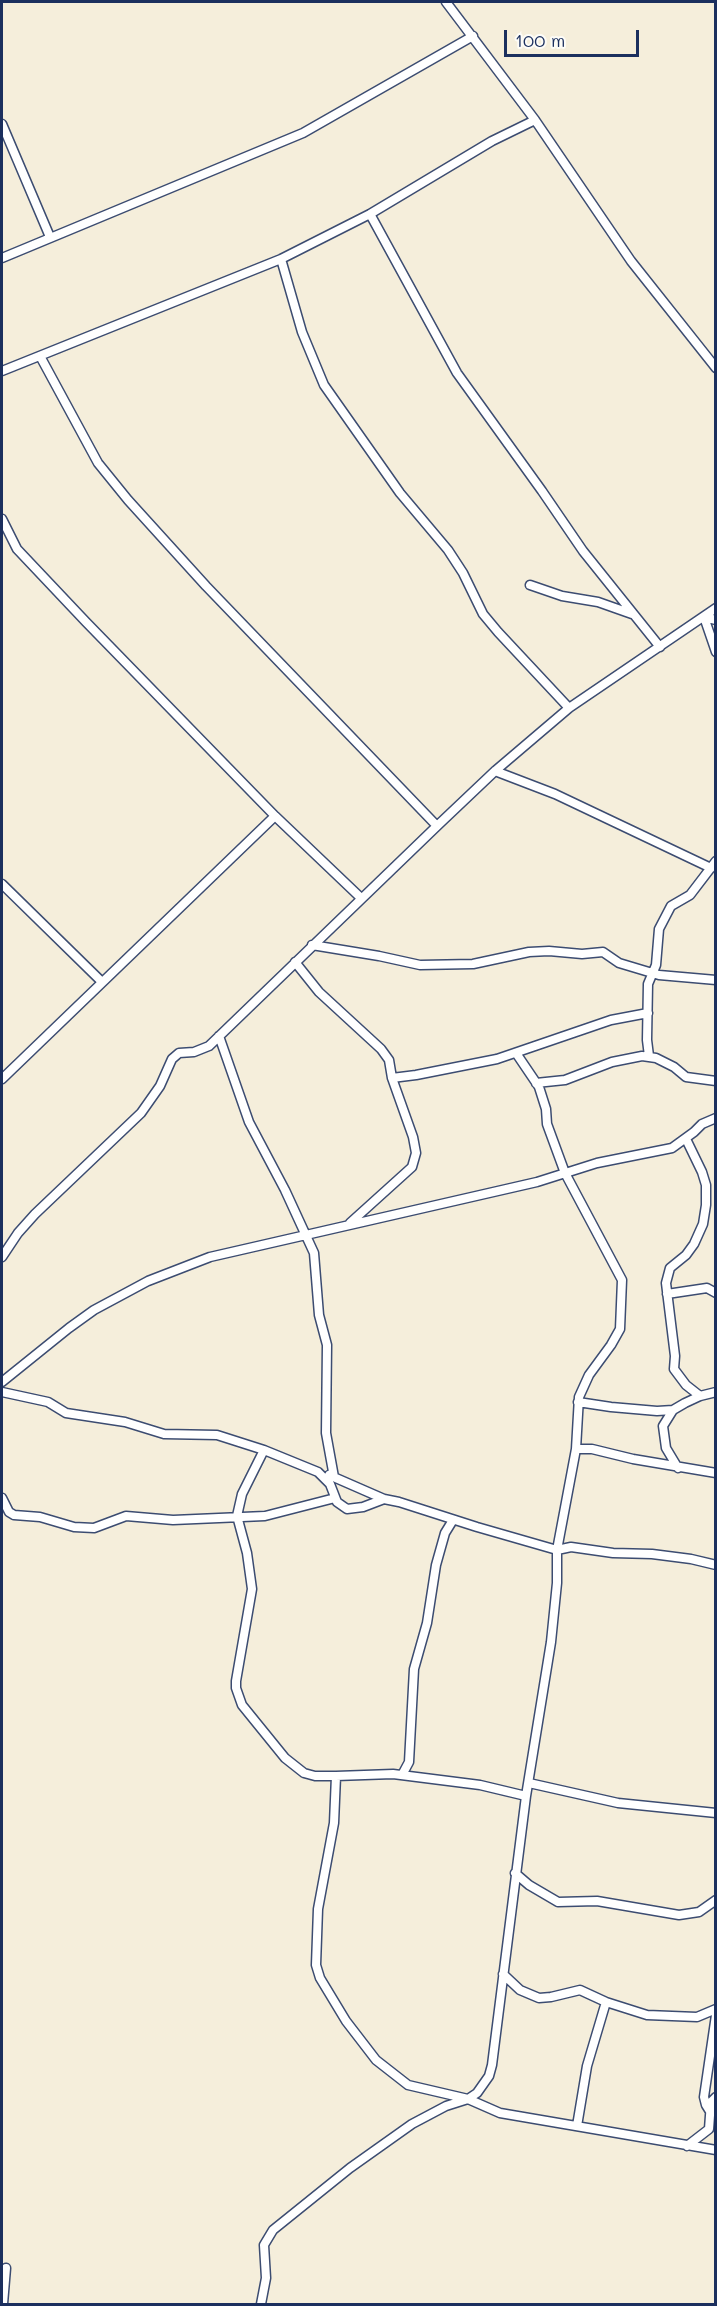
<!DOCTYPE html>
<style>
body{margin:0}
#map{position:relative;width:717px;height:2306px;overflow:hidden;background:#f5eedb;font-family:Mali,sans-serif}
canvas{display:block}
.frame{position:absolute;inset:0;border:3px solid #1b2f5e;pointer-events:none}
.scale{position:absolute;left:504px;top:30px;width:135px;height:27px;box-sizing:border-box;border:3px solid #1b2f5e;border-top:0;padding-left:8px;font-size:18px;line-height:21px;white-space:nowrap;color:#1b2f5e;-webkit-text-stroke:4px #fdfcf7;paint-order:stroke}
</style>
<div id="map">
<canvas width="717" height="2306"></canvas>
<div class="frame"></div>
<div class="scale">100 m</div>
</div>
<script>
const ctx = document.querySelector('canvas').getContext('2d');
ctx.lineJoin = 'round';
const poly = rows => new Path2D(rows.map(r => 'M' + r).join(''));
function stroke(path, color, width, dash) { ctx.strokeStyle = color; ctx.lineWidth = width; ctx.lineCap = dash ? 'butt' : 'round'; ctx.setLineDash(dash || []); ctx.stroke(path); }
const minor = poly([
 [446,2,535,120,631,261,716,368],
 [2,124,50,237],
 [370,214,457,373,542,491,583,551,660,647],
 [2,258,303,133,473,36],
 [281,259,302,332,324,385,400,493,448,550,463,573,483,614,498,632,569,708],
 [40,356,98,463,128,500,206,586,437,826],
 [2,371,281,259,370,214,492,141,535,120],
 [2,519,17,549,86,622,275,816,361,898],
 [530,585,562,596,598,602,632,614],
 [704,617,716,652],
 [704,617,716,620],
 [495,771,555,794,711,868],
 [2,884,101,981],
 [312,945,379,956,420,965,473,964,529,952,549,951,582,954,603,952,619,963,659,975,716,980],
 [295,962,319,992,381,1049,389,1060,392,1078,413,1137,416,1153,412,1167,350,1223],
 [219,1036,249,1122,285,1190,314,1253,319,1315,327,1345,326,1433,334,1477],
 [516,1053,539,1087,546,1109,547,1124,565,1173,622,1280,620,1329,611,1345,589,1375,579,1397,576,1449],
 [649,1056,647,1040,648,984,656,965,659,929,671,906,690,895,716,861],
 [392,1078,416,1075,497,1059,611,1020,648,1013],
 [2,1079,275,816],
 [536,1083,565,1080,612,1062,642,1056,656,1058,674,1067,686,1077,716,1081],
 [686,1139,702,1172,706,1185,706,1205,703,1224,694,1244,686,1255,670,1268,666,1283,675,1356,674,1369,686,1385,700,1396],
 [2,1257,18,1233,35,1214,141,1113,160,1086,172,1059,179,1053,194,1052,209,1046,437,826,495,771,569,708,716,608],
 [667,1294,707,1288,716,1293],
 [2,1382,69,1328,94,1310,148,1281,210,1257,537,1182,597,1163,672,1148,694,1132,702,1124,716,1118],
 [2,1392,48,1402,66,1413,125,1422,164,1434,217,1435,264,1450,318,1472,330,1484,337,1502,347,1509,363,1507,384,1499,399,1502,477,1527,557,1550,557,1583,551,1642,526,1796,492,2065,489,2076,477,2093,468,2099,446,2106,412,2124,350,2168,273,2230,264,2245,266,2278,261,2304],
 [578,1402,611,1407,657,1411,673,1410],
 [264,1450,242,1494,237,1516,247,1553,252,1589,236,1681,236,1688,242,1705,285,1758,304,1773,315,1776,336,1776,393,1774,480,1785,526,1796],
 [678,1468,666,1448,663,1426,673,1410,685,1403,700,1396,716,1392],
 [716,1473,633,1459,592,1449,576,1449,557,1550,571,1547,613,1553,652,1554,691,1559,716,1565],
 [329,1475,384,1499],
 [2,1498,9,1512,14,1515,40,1517,74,1527,94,1528,126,1516,173,1520,265,1516,335,1498],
 [402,1775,409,1762,414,1669,427,1623,436,1565,445,1533,453,1520],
 [336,1776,334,1823,318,1909,316,1965,320,1978,346,2021,376,2060,408,2085,468,2099,500,2113,716,2150],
 [529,1783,618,1803,716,1813],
 [515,1873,529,1885,558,1902,597,1901,679,1915,699,1912,716,1900],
 [503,1974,520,1990,539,1998,551,1997,580,1990,606,2002,647,2015,697,2017,716,2009],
 [711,2113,706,2105,704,2097,716,2015],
 [577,2126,587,2066,606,2002],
 [687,2146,709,2129,711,2102,716,2097],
 [3,2304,6,2268]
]);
stroke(minor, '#3c4c71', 11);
stroke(minor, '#fff', 8);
</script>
